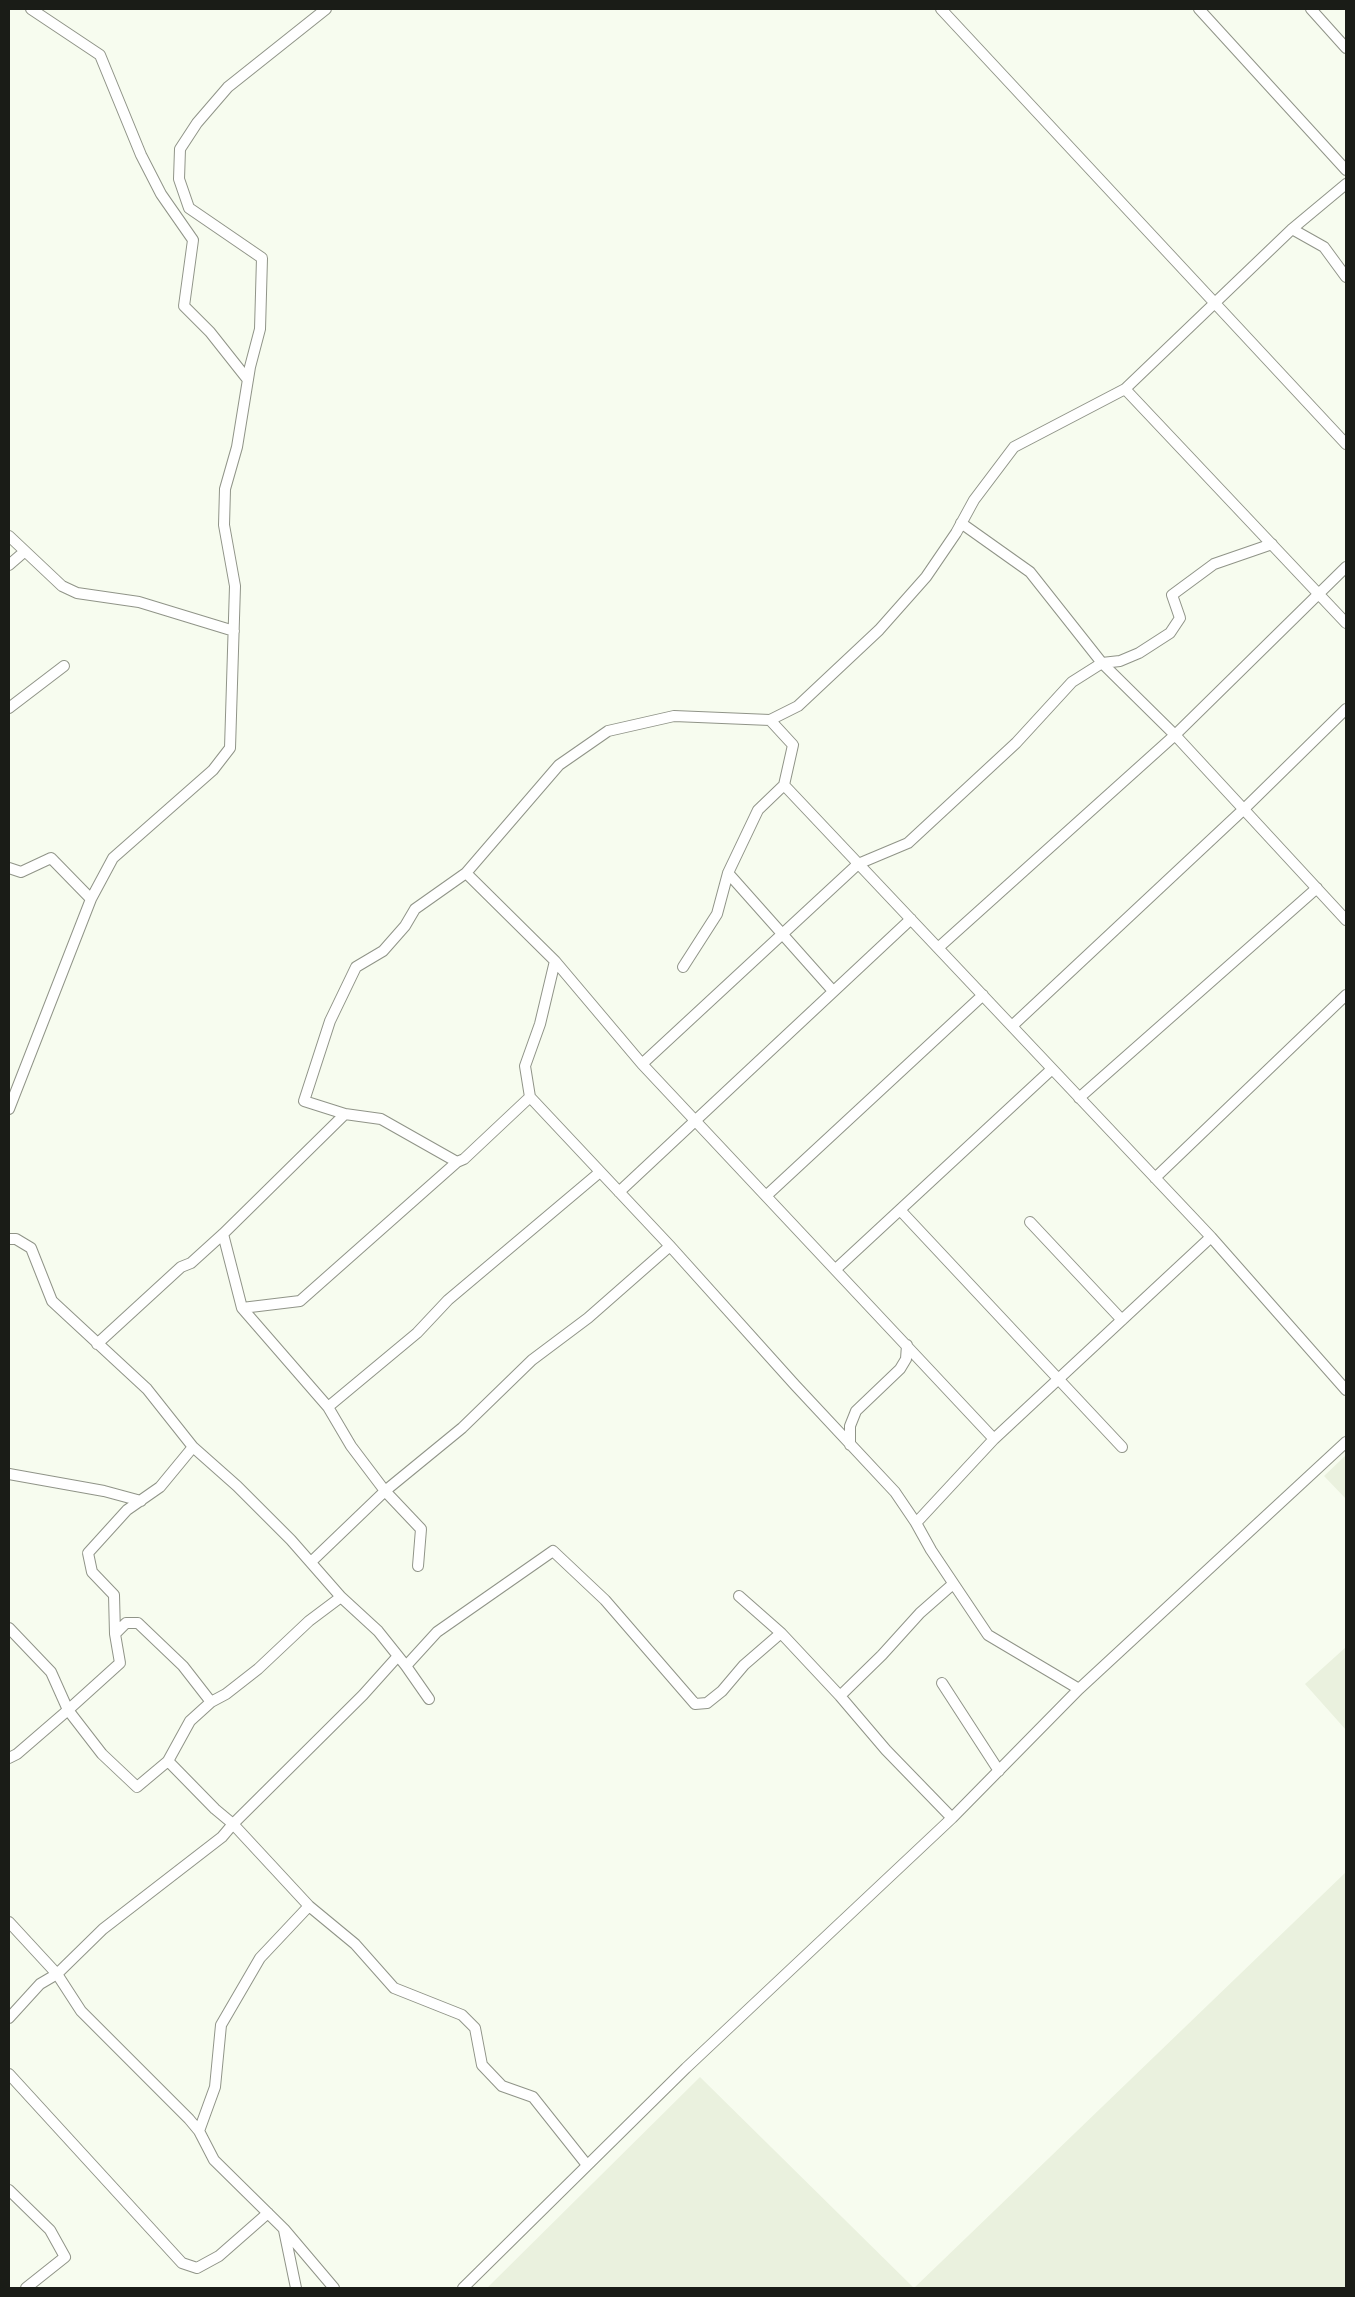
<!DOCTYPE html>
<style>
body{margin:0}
#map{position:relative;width:1355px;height:2297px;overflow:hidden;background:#f7fcef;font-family:Lato,sans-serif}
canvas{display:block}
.frame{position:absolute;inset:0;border:10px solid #1a1c17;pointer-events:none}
</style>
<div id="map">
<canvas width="1355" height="2297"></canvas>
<div class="frame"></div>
</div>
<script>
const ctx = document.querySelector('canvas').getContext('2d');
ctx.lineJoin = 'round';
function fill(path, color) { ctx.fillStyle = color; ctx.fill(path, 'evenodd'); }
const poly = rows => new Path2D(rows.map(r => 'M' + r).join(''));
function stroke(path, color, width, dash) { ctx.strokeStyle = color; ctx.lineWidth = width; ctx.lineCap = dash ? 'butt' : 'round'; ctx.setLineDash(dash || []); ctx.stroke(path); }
fill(poly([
 [1346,1455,1346,1499,1324,1476],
 [1346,1647,1346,1730,1305,1684],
 [1346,1872,1346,2288,487,2288,700,2077,914,2288]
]), '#eaf1de');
const minor = poly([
 [31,9,100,55,141,155,161,194,193,240,184,306,210,332,248,380],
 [941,9,1346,444],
 [1199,9,1346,170],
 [1311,9,1346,48],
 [1292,229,1324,247,1346,277],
 [1125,389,1346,623],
 [961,523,1030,572,1102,663,1175,735,1346,920],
 [9,536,62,586,77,593,139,602,234,631],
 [9,565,24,552],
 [9,708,64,666],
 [784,785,1211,1237,1346,1390],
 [9,868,21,872,51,858,91,899],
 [466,873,555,961,642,1064,994,1439],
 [728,873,833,991],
 [938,948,1175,735,1346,567],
 [555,961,540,1024,525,1066,530,1097,670,1246,795,1385,895,1492,916,1523,931,1550,988,1635,1079,1689],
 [683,967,717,914,728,873,758,810,784,785,793,745,770,720],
 [1012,1026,1244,809,1346,709],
 [642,1064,858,864,908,843,1016,743,1072,682,1102,663,1120,661,1139,653,1170,633,1180,618,1172,595,1214,564,1272,544],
 [1079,1098,1317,888],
 [9,1109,91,899,113,858,213,770,230,748,235,586,224,525,225,489,237,447,250,367,260,329,262,258,189,208,179,179,180,149,197,123,228,87,326,9],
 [345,1114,381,1119,457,1162],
 [1155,1178,1346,995],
 [619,1192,911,919],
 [766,1196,983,995],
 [900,1210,1122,1447],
 [1030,1222,1122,1320],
 [223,1234,242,1308,328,1407,351,1446,385,1491,421,1529,418,1566],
 [9,1239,16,1239,31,1248,52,1301,147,1389,193,1447,237,1486,291,1540,341,1597,378,1631,406,1666,429,1699],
 [836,1269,1052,1069],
 [242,1308,300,1301,457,1162,464,1159,530,1097],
 [97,1344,181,1267,191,1263,223,1234,345,1114,304,1101,330,1021,356,967,383,951,405,926,415,909,466,873,559,765,608,731,674,716,770,720,798,706,879,630,926,577,956,533,974,500,1014,447,1125,389,1292,229,1346,184],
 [328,1407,417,1333,448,1300,600,1172],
 [850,1445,850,1426,856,1411,900,1369,906,1359,907,1345],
 [193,1447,160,1487,127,1510,88,1553,92,1572,114,1595,115,1634,126,1623,138,1623,183,1666,211,1702],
 [9,1474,104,1491,141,1501],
 [916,1523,994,1439,1211,1237],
 [311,1562,385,1491,462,1428,532,1360,588,1318,670,1246],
 [739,1596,781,1633,840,1696,886,1750,952,1818],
 [9,1628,51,1672,68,1710,120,1663,115,1634],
 [406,1666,437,1632,553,1551,605,1600,695,1704,707,1703,722,1691,744,1665,781,1633],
 [942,1683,999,1771],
 [840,1696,882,1655,920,1613,953,1584],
 [9,1758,17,1754,68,1710,102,1754,137,1787,168,1761,215,1809,233,1824,309,1906,355,1944,394,1988,462,2015,475,2028,482,2065,502,2086,533,2097,587,2165],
 [168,1761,190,1721,211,1702,226,1694,258,1669,309,1621,341,1597],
 [9,1922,57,1974,40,1984,9,2018],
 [9,2074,182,2263,197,2268,219,2256,268,2213],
 [199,2131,215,2087,221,2025,260,1958,309,1906],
 [9,2190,50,2230,65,2257,26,2288],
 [284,2230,296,2288],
 [334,2288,284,2229,214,2160,199,2131,189,2119,81,2011,57,1974,103,1929,222,1837,233,1824,363,1695,398,1656],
 [463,2288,686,2068,952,1818,1079,1689,1346,1442]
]);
stroke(minor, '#909488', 12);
stroke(minor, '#fff', 10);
</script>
